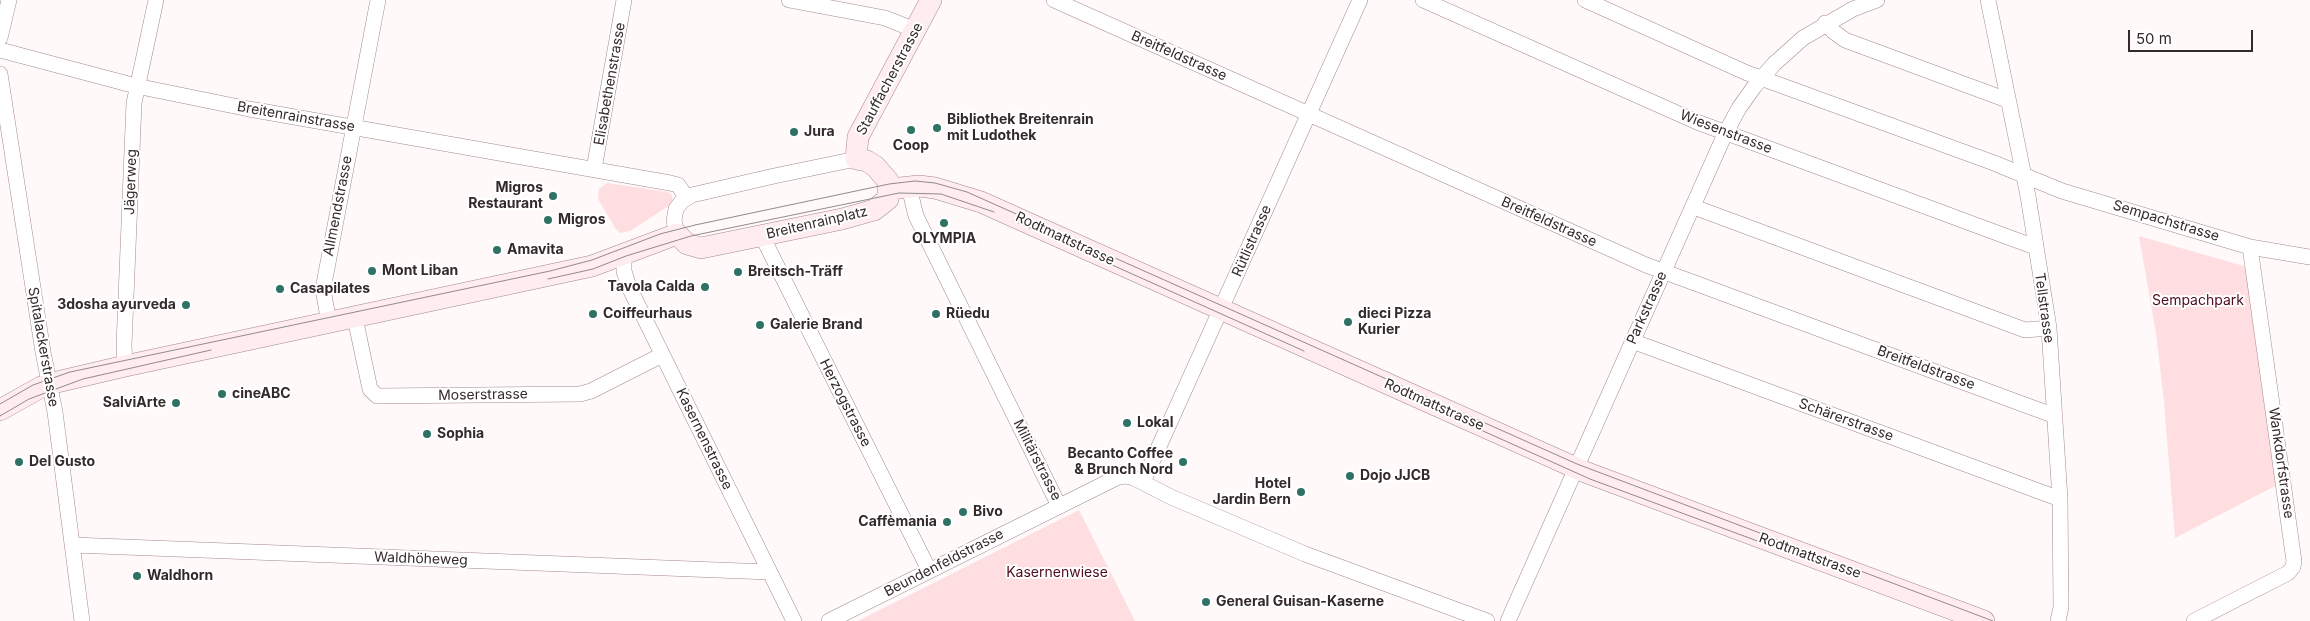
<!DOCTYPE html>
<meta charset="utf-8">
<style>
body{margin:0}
#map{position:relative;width:2310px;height:621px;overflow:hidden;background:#fff9f9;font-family:Inter,sans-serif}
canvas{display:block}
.scale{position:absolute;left:2128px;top:30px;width:125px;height:22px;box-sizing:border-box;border:2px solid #34292b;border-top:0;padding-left:6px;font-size:15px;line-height:18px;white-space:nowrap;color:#34292b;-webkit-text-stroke:4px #fff;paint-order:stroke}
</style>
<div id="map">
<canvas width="2310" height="621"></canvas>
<div class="scale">50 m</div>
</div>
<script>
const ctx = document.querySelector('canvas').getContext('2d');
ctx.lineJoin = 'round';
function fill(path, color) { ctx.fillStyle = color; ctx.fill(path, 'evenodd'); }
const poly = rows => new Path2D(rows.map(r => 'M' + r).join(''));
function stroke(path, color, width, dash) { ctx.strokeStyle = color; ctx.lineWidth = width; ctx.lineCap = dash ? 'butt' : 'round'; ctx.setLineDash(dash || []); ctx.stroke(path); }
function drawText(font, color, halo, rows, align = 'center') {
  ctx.font = font + ' Inter,sans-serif'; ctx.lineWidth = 4; ctx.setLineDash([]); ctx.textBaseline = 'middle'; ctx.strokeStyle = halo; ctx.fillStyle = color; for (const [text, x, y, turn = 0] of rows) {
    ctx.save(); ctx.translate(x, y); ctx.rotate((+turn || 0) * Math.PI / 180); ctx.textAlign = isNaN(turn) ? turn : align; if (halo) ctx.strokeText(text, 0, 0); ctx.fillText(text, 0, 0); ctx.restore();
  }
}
fill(poly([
 [607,183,667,192,671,194,673,201,670,205,630,231,620,233,615,228,598,199,599,189],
 [2139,236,2247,267,2279,484,2175,538,2164,401,2156,334],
 [1079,510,1135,621,858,621]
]), '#fedee1');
const street = poly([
 [789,0,885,18,915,30],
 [1054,0,1646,265,2055,416],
 [1423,0,1697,122,2035,247],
 [1585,0,1747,73,1994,163,2062,191,2250,247,2310,257],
 [1988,0,2028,196,2049,328,2060,499,2061,607,2058,621],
 [1825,23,1834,32,1845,40,2007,100],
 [0,38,9,0],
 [0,50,136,86,249,109,670,183,678,185,687,198],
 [0,74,43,352,55,412,82,621],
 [594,169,624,0],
 [909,187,916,216,1059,506],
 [1694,207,2025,330,2049,328],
 [677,234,674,221,676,209,682,201,692,195,774,176,856,159],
 [762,236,929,570],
 [624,255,624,271,629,287,794,621],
 [355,318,370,389,377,396,580,394,591,391,662,355],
 [329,323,323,289,378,0],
 [1632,341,2060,499],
 [125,366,124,345,134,103,156,0],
 [1143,482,1360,0],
 [73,545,769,572],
 [829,621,1116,478,1125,476,1134,478,1171,497,1305,554,1487,621],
 [1508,621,1725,134,1739,108,1754,87,1774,64,1803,38,1853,9,1877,0],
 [2194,621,2288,573,2293,567,2294,561,2250,247]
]);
const secondary = poly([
 [890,189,919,186,935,188,981,202,1585,472,1984,621],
 [0,410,41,387,57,382,125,366,592,266,677,234,687,244,701,248,842,219,874,210,888,199,888,181,875,166,867,161,856,159,858,137,931,0]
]);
stroke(street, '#a5898c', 16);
stroke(secondary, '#a5898c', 22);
stroke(street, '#fff', 15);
stroke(secondary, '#feecee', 21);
stroke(poly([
 [1014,221,1304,351],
 [548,279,593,269,626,256,691,236,899,193,941,194,994,212],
 [0,404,33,385,70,372,550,271,592,260,660,234,695,225,889,184,915,181,935,183,967,192,1577,464,1993,621],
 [1423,404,1590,479,1814,562],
 [0,416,29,399,83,379,211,350]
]), '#938a8b', 1);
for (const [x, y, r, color] of [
 [937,128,5,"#2d7265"],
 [911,130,5,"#2d7265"],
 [794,132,5,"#2d7265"],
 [553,196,5,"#2d7265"],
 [548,220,5,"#2d7265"],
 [944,223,5,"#2d7265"],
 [497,250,5,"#2d7265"],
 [372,271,5,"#2d7265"],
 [738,272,5,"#2d7265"],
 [705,287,5,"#2d7265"],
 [280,289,5,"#2d7265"],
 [186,305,5,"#2d7265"],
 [593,314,5,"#2d7265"],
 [936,314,5,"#2d7265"],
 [1348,322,5,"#2d7265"],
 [760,325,5,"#2d7265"],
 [222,394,5,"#2d7265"],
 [176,403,5,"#2d7265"],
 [1127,423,5,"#2d7265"],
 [427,434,5,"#2d7265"],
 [19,462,5,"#2d7265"],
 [1183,462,5,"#2d7265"],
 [1350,476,5,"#2d7265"],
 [1301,492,5,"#2d7265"],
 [963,512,5,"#2d7265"],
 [947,522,5,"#2d7265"],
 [137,576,5,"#2d7265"],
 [1206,602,5,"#2d7265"]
]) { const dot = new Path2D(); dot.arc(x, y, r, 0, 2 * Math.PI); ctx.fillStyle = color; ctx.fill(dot); stroke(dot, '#fff', 2); }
drawText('14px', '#34292b', '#fff', [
 ["Breitfeldstrasse",1179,56,24],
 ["Stauffacherstrasse",890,79,-62],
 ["Elisabethenstrasse",610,84,-80],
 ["Breitenrainstrasse",296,117,10],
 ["Wiesenstrasse",1726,132,21],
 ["Jägerweg",131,182,-88],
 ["Allmendstrasse",338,206,-79],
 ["Sempachstrasse",2166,221,17],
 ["Breitfeldstrasse",1549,222,24],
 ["Breitenrainplatz",817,223,-13],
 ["Rodtmattstrasse",1065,239,25],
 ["Rütlistrasse",1252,241,-66],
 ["Parkstrasse",1647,308,-66],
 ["Tellstrasse",2044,308,82],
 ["Spitalackerstrasse",43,347,80],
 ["Breitfeldstrasse",1926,368,20],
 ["Moserstrasse",483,395,-1],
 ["Herzogstrasse",845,403,63],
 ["Rodtmattstrasse",1434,405,24],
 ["Schärerstrasse",1846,420,20],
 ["Kasernenstrasse",704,439,64],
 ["Militärstrasse",1037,460,63],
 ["Wankdorfstrasse",2281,463,82],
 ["Rodtmattstrasse",1810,556,20],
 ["Waldhöheweg",421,559,2],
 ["Beundenfeldstrasse",944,563,-27]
]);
drawText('bold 14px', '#34292b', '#fff', [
 ["Bibliothek Breitenrain",947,120],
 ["mit Ludothek",947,136],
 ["Jura",804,132],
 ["Coop",911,146,"center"],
 ["Migros",543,188,"right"],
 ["Restaurant",543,204,"right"],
 ["Migros",558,220],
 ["OLYMPIA",944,239,"center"],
 ["Amavita",507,250],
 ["Mont Liban",382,271],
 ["Breitsch-Träff",748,272],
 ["Tavola Calda",695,287,"right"],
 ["Casapilates",290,289],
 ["3dosha ayurveda",176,305,"right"],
 ["Coiffeurhaus",603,314],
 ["Rüedu",946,314],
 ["dieci Pizza",1358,314],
 ["Kurier",1358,330],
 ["Galerie Brand",770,325],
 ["cineABC",232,394],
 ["SalviArte",166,403,"right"],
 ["Lokal",1137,423],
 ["Sophia",437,434],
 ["Becanto Coffee",1173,454,"right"],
 ["& Brunch Nord",1173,470,"right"],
 ["Del Gusto",29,462],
 ["Dojo JJCB",1360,476],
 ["Hotel",1291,484,"right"],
 ["Jardin Bern",1291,500,"right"],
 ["Bivo",973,512],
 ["Caffèmania",937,522,"right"],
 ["Waldhorn",147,576],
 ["General Guisan-Kaserne",1216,602]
], 'left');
drawText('14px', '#4e0c1e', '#fff', [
 ["Sempachpark",2198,301],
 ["Kasernenwiese",1057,573]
]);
</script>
